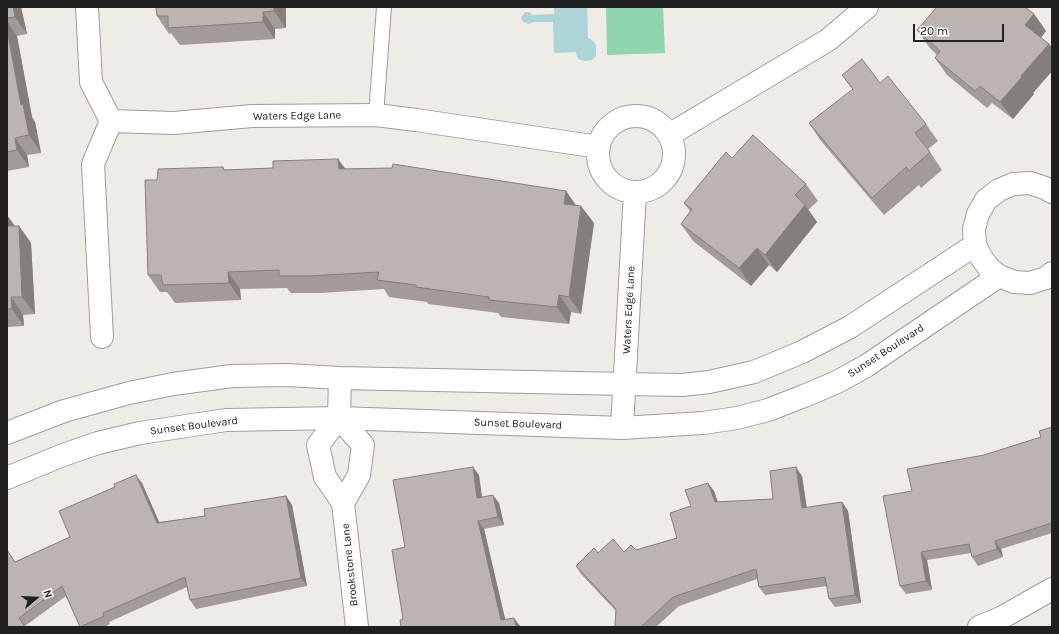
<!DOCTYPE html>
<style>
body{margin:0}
#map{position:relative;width:1059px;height:634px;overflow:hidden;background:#efece8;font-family:Karla,sans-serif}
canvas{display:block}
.frame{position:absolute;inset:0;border:8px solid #202020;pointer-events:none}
.north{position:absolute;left:16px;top:578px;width:40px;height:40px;-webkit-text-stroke:3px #fff;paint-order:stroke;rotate:71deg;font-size:11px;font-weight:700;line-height:16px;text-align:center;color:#202020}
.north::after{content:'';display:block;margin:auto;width:14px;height:18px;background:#202020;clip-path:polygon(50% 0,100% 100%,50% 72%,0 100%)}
.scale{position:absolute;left:913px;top:24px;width:91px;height:18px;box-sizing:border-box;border:2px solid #202020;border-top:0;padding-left:5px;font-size:12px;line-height:14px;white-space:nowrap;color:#202020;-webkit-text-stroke:3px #fff;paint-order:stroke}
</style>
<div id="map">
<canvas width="1059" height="634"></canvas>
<div class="frame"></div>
<div class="north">N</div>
<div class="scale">20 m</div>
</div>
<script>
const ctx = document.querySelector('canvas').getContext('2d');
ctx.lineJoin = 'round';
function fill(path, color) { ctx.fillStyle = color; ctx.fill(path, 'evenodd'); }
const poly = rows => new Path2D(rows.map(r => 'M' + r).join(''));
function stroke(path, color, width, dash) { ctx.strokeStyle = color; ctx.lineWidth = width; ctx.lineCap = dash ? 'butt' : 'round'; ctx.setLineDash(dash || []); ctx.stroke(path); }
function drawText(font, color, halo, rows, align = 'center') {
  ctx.font = font + ' Karla,sans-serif'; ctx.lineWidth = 3; ctx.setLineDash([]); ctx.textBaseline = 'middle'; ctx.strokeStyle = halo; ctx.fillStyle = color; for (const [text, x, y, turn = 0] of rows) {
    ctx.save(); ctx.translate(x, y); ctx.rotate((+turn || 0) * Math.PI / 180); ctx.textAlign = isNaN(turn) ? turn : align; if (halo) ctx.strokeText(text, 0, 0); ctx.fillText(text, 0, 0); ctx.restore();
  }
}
fill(poly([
 [606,7,663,7,665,53,607,55]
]), '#90d4b0');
fill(poly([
 [554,7,587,7,588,38,592,40,596,45,596,56,592,60,586,61,580,60,577,57,576,52,554,53,553,22,534,22,529,24,523,22,521,18,525,12,529,12,533,15,554,14]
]), '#aed4d7');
const lane = poly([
 [376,115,384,7]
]);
const street = poly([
 [87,7,91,82,111,121],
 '598 154a38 38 0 1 1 76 0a38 38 0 1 1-76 0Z',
 [111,121,174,123,252,116,376,115,416,120,599,147],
 [669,135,828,40,867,7],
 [1052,192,1045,188,1030,183,1013,184,999,190,986,200,978,214,974,229,975,245,981,257,989,268,999,276,1014,282,1030,283,1046,278,1052,273],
 [102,337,93,164,111,121],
 [339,418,363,445,359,475,343,503,325,477,318,445,339,418,340,378],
 [622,428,635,192],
 [7,433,64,411,129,393,173,384,232,376,287,375,340,378,625,384,682,385,709,382,754,372,802,352,850,327,975,245],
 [7,478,63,455,98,443,140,433,226,420,339,418,622,428,703,423,737,418,768,410,804,396,837,382,866,366,999,276],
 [343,503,357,627],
 [979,627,1001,618,1052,589]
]);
stroke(lane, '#9d9d9d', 16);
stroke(street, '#9d9d9d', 24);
stroke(lane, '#fff', 14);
stroke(street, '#fff', 22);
fill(poly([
 [7,7,21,7,27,34,17,36,32,117,35,122,41,153,27,155,29,167,7,171],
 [286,7,286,28,275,29,275,39,180,45,171,33,169,34,157,16],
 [1034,14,1046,31,1041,38,1049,44,1052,48,1052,71,1033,93,1034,94,1013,119,992,103,987,108,947,75,935,58,937,55,929,47,917,30],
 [842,75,880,83,926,124,938,141,928,149,942,170,921,188,919,185,884,215,821,141,809,123,853,90],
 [732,158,806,184,818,201,808,210,817,222,777,272,769,265,751,286,693,241,681,224,690,211,684,203],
 [223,167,225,170,346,169,566,191,575,205,594,223,581,314,571,312,569,324,501,317,498,313,428,304,427,302,389,297,384,289,320,293,291,293,287,288,240,289,241,300,175,303,167,292,160,292,148,275,157,180],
 [7,215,15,226,19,226,31,243,35,314,23,315,24,326,7,327],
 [1052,427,1052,533,1001,549,1003,557,978,566,972,557,971,553,927,560,932,590,906,594,900,586,912,491,984,455,1041,437],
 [479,475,482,497,499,503,504,525,484,529,505,619,520,626,403,619,405,547],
 [802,476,807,508,842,502,848,511,861,603,835,607,829,599,827,586,765,595,759,587,757,579,679,606,656,627,615,627,616,611,581,574,576,566,598,553,624,552,636,550,677,538,691,506,714,491,718,502,773,499],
 [142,483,159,522,205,516,286,496,292,505,307,586,196,609,190,600,187,587,109,622,110,624,104,627,80,627,66,596,25,626,25,627,7,627,15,562,70,537]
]), '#a29b98');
fill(poly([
 [13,7,21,7,27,34,15,17],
 [274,7,286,7,286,28,274,11],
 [263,12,275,29,275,39,263,22],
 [1034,14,1046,31,1037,42,1025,25],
 [7,21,17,36,32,117,35,122,41,153,29,135,21,105,7,29],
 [1049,44,1052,48,1052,71,1033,93,1034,94,1013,119,1000,102,1021,76],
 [15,138,27,155,29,167,17,150],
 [338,159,351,176,339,169],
 [566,191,578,208,564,204],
 [805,205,817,222,777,272,765,255],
 [581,206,594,223,581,314,569,297],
 [7,215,18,231,8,226],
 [19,226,31,243,35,314,22,297],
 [757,248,769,265,751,286,739,268],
 [228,272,240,289,241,300,229,283],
 [559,295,571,312,569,324,557,307],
 [11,297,23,315,24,326,12,309],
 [473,467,479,475,483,506,477,498],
 [796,467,802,476,808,517,802,508],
 [136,475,142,483,163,531,157,523],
 [708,483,714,491,720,510,715,502],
 [493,495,499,503,504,525,498,517],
 [286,496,292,505,307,586,301,578],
 [842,502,848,511,861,603,855,595],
 [478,521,484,529,507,627,501,620],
 [995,541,1001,549,1003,557,997,549],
 [921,552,927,560,932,590,926,581],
 [514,618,520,626,520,627,516,627]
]), '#847e7c');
const building = poly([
 [7,7,13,7,15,17,7,18,7,7],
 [156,7,274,7,274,11,263,12,263,22,168,28,168,16,157,16,156,7],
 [937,7,1025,7,1034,14,1025,25,1049,44,1021,76,1022,77,1000,102,980,86,975,91,935,58,940,51,917,30,937,7],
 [7,29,21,105,23,104,29,135,15,138,17,150,7,152,7,29],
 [862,59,880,83,888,76,926,124,915,133,930,152,909,171,906,167,872,198,809,123,853,89,842,75,862,59],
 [753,135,806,184,795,195,805,205,765,255,757,248,739,268,681,224,692,209,684,203,726,152,732,158,753,135],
 [338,159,339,169,392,168,393,164,566,191,564,204,581,206,569,297,559,295,557,307,489,300,489,297,416,287,416,285,377,280,379,272,308,276,279,276,279,270,228,272,229,283,163,285,161,275,148,275,145,180,157,180,158,169,223,167,224,170,273,168,273,161,338,159],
 [7,219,8,226,19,226,22,297,11,297,12,309,7,309,7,219],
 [1052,427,1052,523,995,541,997,549,972,557,969,544,921,552,926,581,900,586,883,496,912,491,907,469,984,455,1041,437,1039,431,1052,427],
 [473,467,477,498,493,495,498,517,478,521,501,620,514,618,516,627,401,627,400,620,403,619,392,550,405,547,393,480,473,467],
 [796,467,802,508,842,502,855,595,829,599,825,577,759,587,756,569,673,597,641,627,615,627,616,609,576,566,594,548,598,553,613,539,624,552,631,545,636,550,677,538,670,513,691,506,685,490,708,483,715,502,773,499,770,471,796,467],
 [136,475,157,523,205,516,204,509,286,496,301,578,190,600,185,577,103,613,104,616,80,627,62,586,19,618,25,627,7,627,7,550,15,562,70,537,59,511,115,487,114,484,136,475]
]);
fill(building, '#bcb4b1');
stroke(building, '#847e7c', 1);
drawText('11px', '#202020', '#fff', [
 ["Waters Edge Lane",297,116,-1],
 ["Waters Edge Lane",629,310,-87],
 ["Sunset Boulevard",886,351,-33],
 ["Sunset Boulevard",518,424,2],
 ["Sunset Boulevard",194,426,-7],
 ["Brookstone Lane",350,565,-96]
]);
</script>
